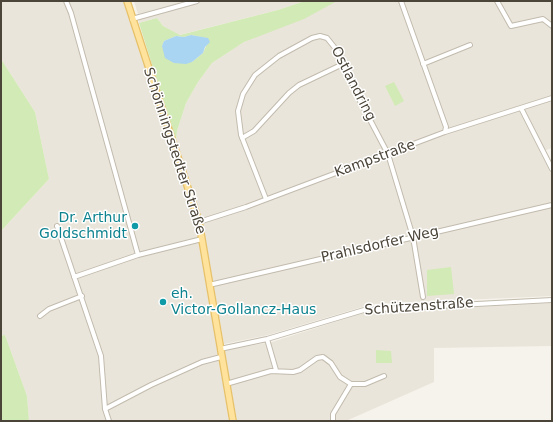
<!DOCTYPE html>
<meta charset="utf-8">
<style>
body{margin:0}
#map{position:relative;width:553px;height:422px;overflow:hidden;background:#f6f3ec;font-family:"DejaVu Sans",sans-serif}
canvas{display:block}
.frame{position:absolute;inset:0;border:2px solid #4b4439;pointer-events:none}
</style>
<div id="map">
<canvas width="553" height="422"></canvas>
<div class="frame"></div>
</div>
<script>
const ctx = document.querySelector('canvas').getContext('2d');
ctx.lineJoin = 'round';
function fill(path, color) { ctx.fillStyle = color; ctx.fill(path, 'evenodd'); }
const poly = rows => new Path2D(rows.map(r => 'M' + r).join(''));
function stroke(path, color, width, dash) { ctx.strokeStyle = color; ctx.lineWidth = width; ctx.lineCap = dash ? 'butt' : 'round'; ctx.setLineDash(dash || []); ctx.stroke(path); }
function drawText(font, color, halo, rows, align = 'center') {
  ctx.font = font + ' "DejaVu Sans",sans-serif'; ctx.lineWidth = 3; ctx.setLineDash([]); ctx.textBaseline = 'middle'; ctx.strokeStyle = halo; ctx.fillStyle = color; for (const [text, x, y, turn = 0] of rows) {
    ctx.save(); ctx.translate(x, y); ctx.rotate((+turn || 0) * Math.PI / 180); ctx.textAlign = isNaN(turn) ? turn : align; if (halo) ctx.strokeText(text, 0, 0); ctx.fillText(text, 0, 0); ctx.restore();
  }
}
fill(poly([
 [1,1,127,1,199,229,229,421,29,421,27,396,5,335,1,336,1,231,49,179,35,112,1,59],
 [134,1,190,1,138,14],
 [204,1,305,1,278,10,179,35,163,26,157,18,139,23,139,19],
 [337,1,552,1,552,148,540,152,552,174,552,296,372,304,268,335,224,344,203,227,176,141,177,131,186,103,198,82,212,63,233,49,244,42],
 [552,303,552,346,434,348,434,382,346,421,237,421,224,350,272,342,363,313]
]), '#eae5da');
fill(poly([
 [305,1,337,1,304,19,244,42,212,63,198,82,186,103,177,131,176,141,139,23,157,18,163,26,180,35,278,10],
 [191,35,206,38,207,44,203,53,192,62,174,63,162,46,164,41,176,36,184,37],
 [1,59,35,112,49,179,1,231],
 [394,82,404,101,395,106,385,86],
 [451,267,454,294,427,296,427,270],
 [5,335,27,396,29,421,1,421,1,336],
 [376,350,391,351,392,363,376,363]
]), '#d2eab5');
fill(poly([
 [191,35,208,38,210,42,205,47,203,53,192,62,186,64,174,63,165,58,162,46,164,41,176,36,184,37]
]), '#a9d4f2');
const minor = poly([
 [66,1,71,13,138,255],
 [401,1,446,127,445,132],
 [497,1,511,26,543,19,552,26],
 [132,19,197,1],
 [423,64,470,45],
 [521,108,552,169],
 [242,138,254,131,289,93,299,85,343,64],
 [266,199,241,135,238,111,243,94,255,75,279,56,312,38,320,36,327,38,339,53,358,97,388,154,413,237,423,297],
 [199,222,246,207,445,132,552,98],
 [57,226,101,356,105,409,109,421],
 [74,277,138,255,202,239],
 [209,285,552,205],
 [40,316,49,309,82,296],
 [267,339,276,370],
 [220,349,267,339,364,310,552,300],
 [226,384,271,371,293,372,300,370,317,358,323,357,331,363,340,377,351,384,365,384,384,376],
 [105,409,151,385,202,362,221,357],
 [333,421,333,414,351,384]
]);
const major = poly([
 [127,1,199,222,233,421]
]);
stroke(minor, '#c2bbae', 6);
stroke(major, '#e6c16a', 8);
stroke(minor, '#fff', 4);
stroke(major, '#ffe39c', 5.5);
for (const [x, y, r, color] of [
 [135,226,4,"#0f9aa8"],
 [163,302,4,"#0f9aa8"]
]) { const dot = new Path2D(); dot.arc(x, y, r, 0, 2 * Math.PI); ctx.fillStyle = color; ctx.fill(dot); stroke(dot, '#fff', 1.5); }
drawText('14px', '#4b4439', '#fff', [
 ["Ostlandring",353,84,63],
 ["Schönningstedter Straße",174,151,72],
 ["Kampstraße",375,159,-20],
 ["Prahlsdorfer Weg",380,245,-13],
 ["Schützenstraße",419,307,-4]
]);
drawText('14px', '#0d838f', '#fff', [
 ["Dr. Arthur",127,218],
 ["Goldschmidt",127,234],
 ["eh.",171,294,"left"],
 ["Victor-Gollancz-Haus",171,310,"left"]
], 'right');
</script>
